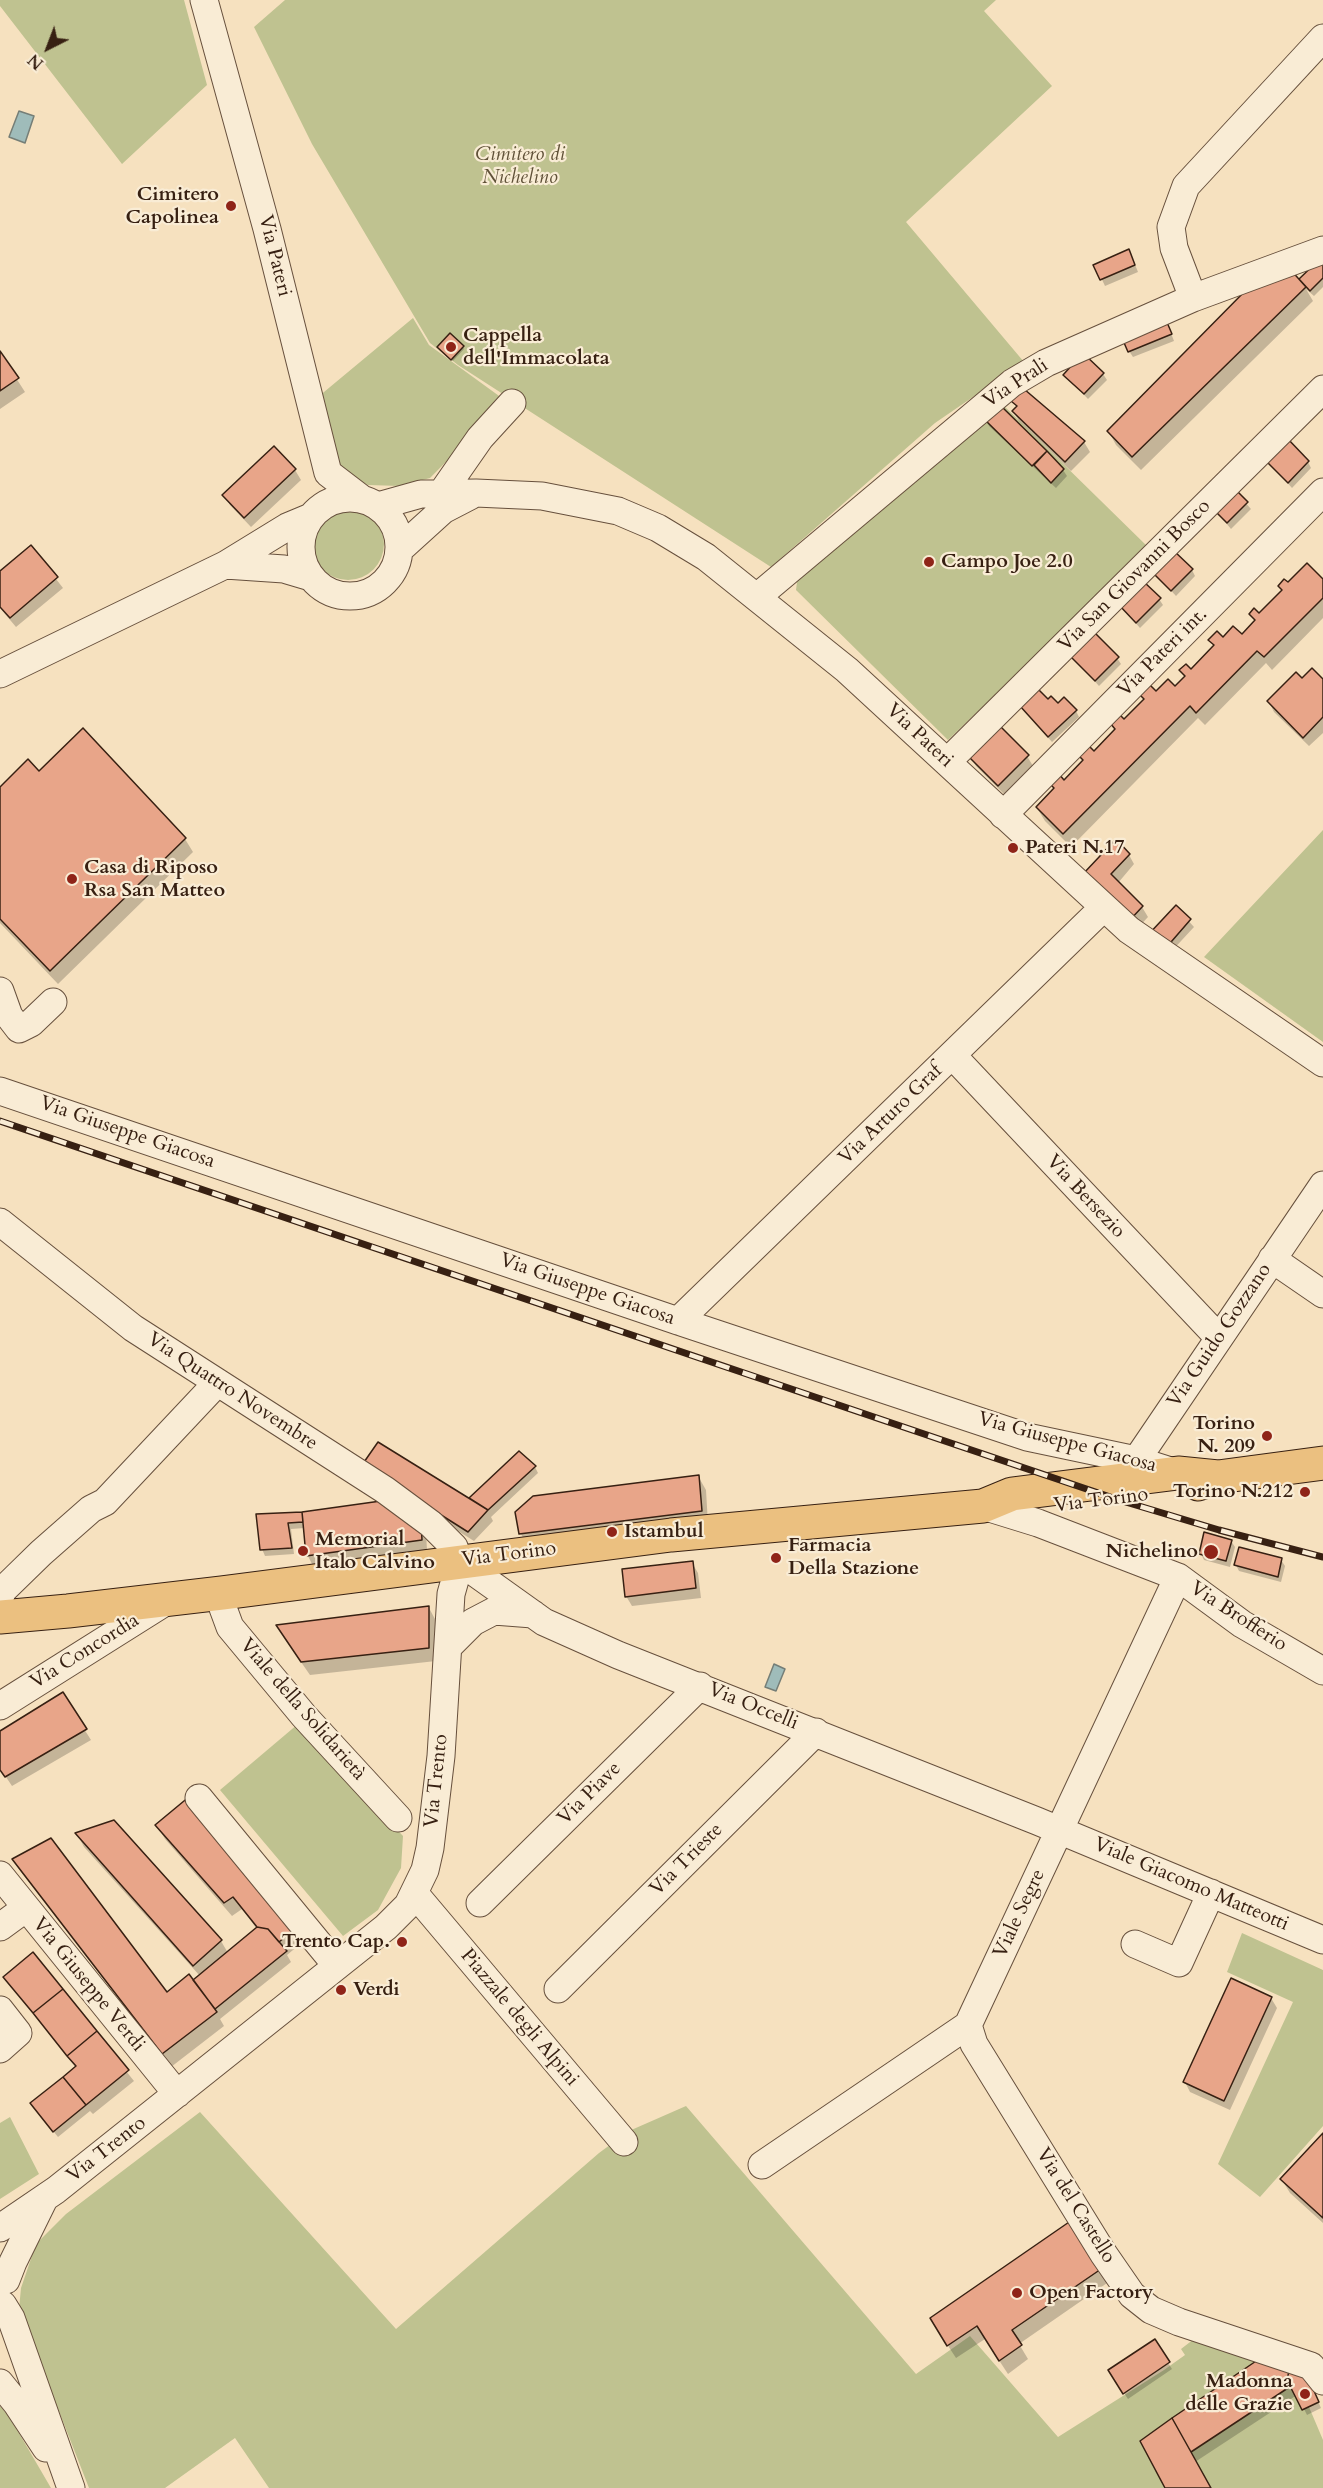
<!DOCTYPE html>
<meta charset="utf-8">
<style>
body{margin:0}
#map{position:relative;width:1323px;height:2488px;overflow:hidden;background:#f6e1bf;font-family:Cardo,serif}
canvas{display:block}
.north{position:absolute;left:18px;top:18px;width:60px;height:60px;-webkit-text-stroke:4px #f9ecd5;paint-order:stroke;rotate:222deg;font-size:16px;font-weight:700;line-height:24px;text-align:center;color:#372012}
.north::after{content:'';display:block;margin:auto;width:21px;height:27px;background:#372012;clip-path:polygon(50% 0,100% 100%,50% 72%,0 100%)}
</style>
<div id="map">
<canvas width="1323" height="2488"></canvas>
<div class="north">N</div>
</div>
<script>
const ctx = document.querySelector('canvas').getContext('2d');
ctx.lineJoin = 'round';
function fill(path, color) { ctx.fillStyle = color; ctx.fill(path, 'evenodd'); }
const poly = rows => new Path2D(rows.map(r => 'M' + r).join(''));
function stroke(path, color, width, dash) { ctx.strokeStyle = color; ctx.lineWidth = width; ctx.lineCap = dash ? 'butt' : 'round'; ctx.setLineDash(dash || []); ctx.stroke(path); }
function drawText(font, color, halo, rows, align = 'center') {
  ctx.font = font + ' Cardo,serif'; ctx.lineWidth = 4.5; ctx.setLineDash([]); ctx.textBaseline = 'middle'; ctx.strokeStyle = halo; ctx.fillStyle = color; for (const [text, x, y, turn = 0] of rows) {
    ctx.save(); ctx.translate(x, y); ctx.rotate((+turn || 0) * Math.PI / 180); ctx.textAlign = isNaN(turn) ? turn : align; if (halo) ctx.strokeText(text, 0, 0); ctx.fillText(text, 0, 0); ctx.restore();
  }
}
fill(poly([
 [0,0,184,0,207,85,122,164,0,6],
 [285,0,996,0,984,11,1052,86,906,222,1024,362,935,423,771,567,458,365,430,343,312,144,254,27],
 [413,318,429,345,506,401,430,478,400,486,368,485,350,476,336,464,318,397],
 [1000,402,1149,548,948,740,796,590,798,575],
 '312 544a36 36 0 1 1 72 0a36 36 0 1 1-72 0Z',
 [1323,830,1323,1042,1204,957],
 [298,1724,403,1836,401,1868,378,1910,343,1936,220,1790],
 [1242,1933,1323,1970,1323,2126,1260,2197,1218,2164,1293,2002,1227,1972],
 [686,2106,916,2374,970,2336,1058,2437,1164,2370,1185,2355,1181,2349,1194,2339,1268,2353,1319,2402,1309,2407,1323,2440,1323,2488,269,2488,235,2438,165,2488,89,2488,19,2309,21,2288,36,2244,66,2214,200,2112,396,2329,599,2153,629,2131],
 [10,2117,39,2174,0,2199,0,2123],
 [0,2406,9,2416,51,2488,0,2488]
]), '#bfc290');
const water = poly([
 [19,111,34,116,25,143,9,137,19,111],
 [774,1664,785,1669,776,1691,765,1687,774,1664]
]);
fill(water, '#9fbcba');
stroke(water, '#757e77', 1.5);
fill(poly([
 [1132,257,1138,272,1105,286,1095,265],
 [1323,258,1323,287,1314,296,1306,289,1313,301,1141,470,1116,445,1109,432,1304,285,1301,279],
 [1169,328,1174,341,1133,357,1129,351],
 [463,347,464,349,453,361,441,350],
 [0,353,25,392,0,409],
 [1103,374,1107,380,1088,399,1065,375],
 [1024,391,1084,442,1090,452,1071,471,1019,421,1013,411,1017,408,1013,401],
 [999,406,1063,470,1067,476,1056,488,989,426,986,419],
 [274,448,295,470,301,480,251,527,230,505,224,495],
 [1267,460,1308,462,1311,468,1292,488],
 [1236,492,1251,509,1231,529,1217,512],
 [31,547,63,588,16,627,0,608,0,572],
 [1192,570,1195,576,1176,596,1154,572],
 [1323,581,1323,618,1272,670,1266,663,1205,725,1198,718,1071,847,1045,821,1037,808,1055,790,1051,784,1064,782,1084,762,1080,755,1094,753,1116,731,1111,723,1125,721,1145,701,1141,694,1175,688,1185,678,1181,671,1191,671,1214,647,1210,640,1242,636,1255,622,1251,614,1259,615,1288,585],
 [1159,599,1163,605,1140,628,1120,605],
 [1071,655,1117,658,1121,664,1099,686],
 [1323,682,1323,733,1309,746,1274,712,1269,702],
 [1048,701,1076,711,1079,717,1052,742,1021,707],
 [83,731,185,839,193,852,58,984,0,923,0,789,39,773],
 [970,756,1027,756,1033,766,1005,795,976,766],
 [1129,855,1134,864,1118,883,1142,907,1148,917,1136,930,1090,884],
 [1176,907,1194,927,1169,954],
 [535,1467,538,1473,491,1517,493,1521,474,1541,370,1475,473,1503,471,1498],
 [698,1476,706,1490,708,1524,528,1547,521,1534,517,1512],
 [257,1515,426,1532,427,1550,313,1566,308,1556,305,1528,291,1529,294,1554,265,1556,262,1549],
 [1231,1541,1235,1547,1230,1567,1204,1560,1201,1554],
 [1281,1560,1285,1566,1281,1582,1239,1571,1236,1565],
 [692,1563,698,1573,701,1598,632,1606,626,1596],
 [429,1608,436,1621,436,1661,310,1675,285,1639],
 [62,1694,91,1740,12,1786,0,1768,0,1733],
 [114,1822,221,1941,228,1953,257,1929,242,1909,232,1916,165,1839,157,1826,305,1940,287,1955,291,1962,220,2019,224,2026,171,2067,21,1872,14,1859,167,1994,200,1976,84,1847,77,1834],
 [33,1955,134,2081,93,2114,90,2111,58,2137,36,2110,76,2068,5,1977],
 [1271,1998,1277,2008,1230,2110,1190,2092,1185,2082],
 [1323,2135,1323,2223,1290,2193,1282,2180],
 [1071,2223,1110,2281,1019,2344,1028,2359,1008,2374,985,2339,956,2358,939,2332],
 [1154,2341,1172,2369,1128,2399,1113,2377],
 [1308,2379,1321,2408,1307,2415,1297,2395,1195,2462,1210,2488,1166,2488,1142,2441]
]), '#0003');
const building = poly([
 [1129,249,1135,265,1100,280,1093,265,1129,249],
 [1323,256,1323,278,1310,291,1299,279,1323,256],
 [1289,268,1306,287,1132,457,1107,431,1249,287,1289,268],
 [1166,320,1172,334,1128,352,1122,338,1166,320],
 [450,333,464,346,451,360,437,347,450,333],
 [0,351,19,378,0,391,0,351],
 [1083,353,1104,373,1084,394,1063,375,1083,353],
 [1024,389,1085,441,1065,462,1012,411,1017,406,1011,401,1024,389],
 [999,404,1047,451,1032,466,984,419,999,404],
 [1287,438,1309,461,1288,483,1265,460,1287,438],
 [274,446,296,469,244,518,222,495,274,446],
 [1047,451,1064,469,1051,483,1034,465,1047,451],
 [1236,490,1248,502,1227,523,1215,511,1236,490],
 [31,545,58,577,10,618,0,607,0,571,31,545],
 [1173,550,1193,569,1171,591,1152,572,1173,550],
 [1307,563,1323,579,1323,598,1264,657,1257,651,1196,713,1190,706,1063,834,1036,807,1054,788,1050,784,1059,774,1064,780,1083,760,1078,755,1088,745,1094,751,1115,729,1110,723,1119,714,1124,719,1144,699,1139,694,1149,684,1156,691,1168,679,1175,686,1185,676,1179,670,1186,664,1191,669,1214,645,1208,640,1217,631,1223,637,1233,626,1242,634,1255,620,1249,614,1254,608,1259,613,1282,590,1278,586,1284,579,1288,582,1307,563],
 [1143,581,1161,598,1136,623,1119,605,1143,581],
 [1094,632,1119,657,1095,681,1069,655,1094,632],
 [1312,668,1323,679,1323,717,1303,738,1267,701,1296,672,1302,678,1312,668],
 [1038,689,1048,699,1051,696,1058,703,1064,697,1077,710,1048,737,1020,706,1038,689],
 [999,725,1029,755,998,786,968,756,999,725],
 [83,728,186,838,50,971,0,919,0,787,28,759,39,771,83,728],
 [1116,839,1130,854,1111,874,1143,906,1129,921,1083,874,1116,839],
 [1176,905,1191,919,1165,949,1147,936,1176,905],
 [378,1442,488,1510,468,1532,362,1465,378,1442],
 [519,1451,536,1466,488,1510,469,1498,519,1451],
 [699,1475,702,1511,519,1534,515,1512,533,1496,699,1475],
 [388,1500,421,1520,422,1540,306,1556,302,1512,388,1500],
 [302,1512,303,1522,288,1523,292,1548,260,1550,256,1514,302,1512],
 [1204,1532,1232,1540,1226,1561,1199,1554,1204,1532],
 [1239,1547,1282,1558,1278,1577,1234,1565,1239,1547],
 [693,1561,696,1588,625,1597,622,1569,693,1561],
 [429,1606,429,1648,301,1662,276,1625,429,1606],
 [63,1692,87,1729,5,1777,0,1770,0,1731,63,1692],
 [190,1796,299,1926,279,1942,268,1929,257,1927,233,1897,224,1903,155,1825,190,1796],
 [114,1820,222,1940,193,1966,75,1833,114,1820],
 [51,1838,167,1992,189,1974,217,2012,162,2054,12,1859,51,1838],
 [257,1927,268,1929,287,1951,215,2009,193,1980,257,1927],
 [33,1952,63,1989,33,2013,3,1977,33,1952],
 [1231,1978,1272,1997,1224,2101,1183,2082,1231,1978],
 [63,1989,97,2031,67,2056,33,2013,63,1989],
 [97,2031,129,2070,86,2105,63,2077,76,2066,67,2056,97,2031],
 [63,2077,86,2105,53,2132,30,2103,63,2077],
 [1323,2133,1323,2218,1280,2179,1323,2133],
 [1072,2220,1104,2267,1012,2330,1022,2345,999,2361,977,2326,947,2346,930,2318,1072,2220],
 [1155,2339,1170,2362,1123,2394,1108,2370,1155,2339],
 [1268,2353,1289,2371,1287,2380,1291,2386,1191,2452,1172,2418,1268,2353],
 [1289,2371,1305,2371,1319,2402,1302,2410,1287,2380,1289,2371],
 [1172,2418,1191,2452,1211,2488,1165,2488,1140,2441,1172,2418]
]);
fill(building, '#e8a589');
stroke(building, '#372012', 1.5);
const minor = poly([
 [204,0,267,229,328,473,362,499],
 [1193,298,1174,248,1171,227,1186,186,1323,38],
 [441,494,480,438,512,403],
 '301 547a49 49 0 1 1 98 0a49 49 0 1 1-98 0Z',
 [378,506,421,494,476,493,542,496,618,511,658,528,706,557,847,670,1129,930,1323,1063],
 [400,549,443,510,470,496],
 [225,565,284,569,311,577],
 [757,597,1012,383,1046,363,1193,298,1323,250],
 [0,674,225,565,287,527,311,517],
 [947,762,1323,389],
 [1003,815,1323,492],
 [0,991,9,1016,19,1029,31,1023,53,1002],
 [952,1055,1219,1338],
 [0,1091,678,1321,1027,1437,1136,1460,1174,1472],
 [0,1222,133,1328,385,1490,431,1524,454,1547,460,1562],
 [1272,1259,1323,1294],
 [678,1321,1103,908],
 [1127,1474,1323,1185],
 [983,1506,1038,1523,1178,1577,1242,1624,1323,1671],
 [460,1562,544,1622,618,1655,1037,1821,1323,1940],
 [222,1593,223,1608,230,1627,304,1716,398,1818],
 [0,1597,3,1590,41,1553,91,1509,105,1502,217,1383],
 [450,1645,473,1622,494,1611,533,1614],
 [0,1706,170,1599],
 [199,1798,337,1966],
 [0,1875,177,2094],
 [415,1894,624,2142],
 [480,1903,700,1686],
 [0,1927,26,1908],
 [1135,1944,1179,1963,1211,1893],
 [558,1989,816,1732],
 [0,2010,18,2033,0,2049],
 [968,2025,974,2044,1103,2253,1132,2295,1151,2310,1179,2322,1311,2366,1323,2381],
 [762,2165,968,2025,1178,1577],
 [0,2228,56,2190,386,1927,408,1905,425,1870,430,1848,441,1756,451,1594,460,1562],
 [6,2280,13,2262,44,2199],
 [3,2305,11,2318,71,2488],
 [0,2383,17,2404,46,2448]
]);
const major = poly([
 [1198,1484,1218,1477,1323,1463],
 [0,1617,68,1611,222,1593,671,1535,983,1506,1012,1494,1178,1473,1218,1477]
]);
stroke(minor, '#67503d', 29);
stroke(major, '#372012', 35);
stroke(minor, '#f9ecd5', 27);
stroke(major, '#ebc080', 33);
const rail = poly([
 [0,1121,1119,1500,1219,1530,1323,1557]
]);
stroke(rail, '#372012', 7);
stroke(rail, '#f9ecd5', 4.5, [14]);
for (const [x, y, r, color] of [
 [231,206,6,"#8f2418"],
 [451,347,6,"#8f2418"],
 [929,562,6,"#8f2418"],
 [1013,848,6,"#8f2418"],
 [72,879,6,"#8f2418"],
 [1267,1436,6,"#8f2418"],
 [1305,1492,6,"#8f2418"],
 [612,1532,6,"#8f2418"],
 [303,1551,6,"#8f2418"],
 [1211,1552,8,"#8f2418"],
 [776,1558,6,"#8f2418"],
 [402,1942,6,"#8f2418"],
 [341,1990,6,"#8f2418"],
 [1017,2293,6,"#8f2418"],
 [1305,2394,6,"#8f2418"]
]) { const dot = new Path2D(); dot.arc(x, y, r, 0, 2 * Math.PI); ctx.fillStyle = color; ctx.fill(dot); stroke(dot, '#f9ecd5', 2); }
drawText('italic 20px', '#605138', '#f9ecd5', [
 ["Cimitero di",520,155],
 ["Nichelino",520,178]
]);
drawText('bold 20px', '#372012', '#f9ecd5', [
 ["Cimitero",219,195,"right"],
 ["Capolinea",219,218,"right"],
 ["Cappella",463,336],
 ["dell'Immacolata",463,359],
 ["Campo Joe 2.0",941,562],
 ["Pateri N.17",1025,848],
 ["Casa di Riposo",84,868],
 ["Rsa San Matteo",84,891],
 ["Torino",1255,1424,"right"],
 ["N. 209",1255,1447,"right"],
 ["Torino N.212",1293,1492,"right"],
 ["Istambul",624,1532],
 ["Memorial",315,1540],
 ["Italo Calvino",315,1563],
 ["Farmacia",788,1546],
 ["Della Stazione",788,1569],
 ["Nichelino",1198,1552,"right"],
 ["Trento Cap.",390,1942,"right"],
 ["Verdi",353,1990],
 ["Open Factory",1029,2293],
 ["Madonna",1293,2382,"right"],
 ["delle Grazie",1293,2405,"right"]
], 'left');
drawText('20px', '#372012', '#f9ecd5', [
 ["Via Pateri",274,256,76],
 ["Via Prali",1016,384,-33],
 ["Via San Giovanni Bosco",1135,576,-45],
 ["Via Pateri int.",1163,653,-45],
 ["Via Pateri",919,736,43],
 ["Via Arturo Graf",891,1115,-44],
 ["Via Giuseppe Giacosa",127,1133,19],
 ["Via Bersezio",1085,1197,47],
 ["Via Giuseppe Giacosa",587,1290,19],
 ["Via Guido Gozzano",1220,1336,-56],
 ["Via Quattro Novembre",232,1392,33],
 ["Via Giuseppe Giacosa",1067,1443,15],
 ["Via Torino",1101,1501,-7],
 ["Via Torino",509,1555,-7],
 ["Via Brofferio",1238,1617,33],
 ["Via Concordia",85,1652,-32],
 ["Via Occelli",753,1707,22],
 ["Viale della Solidarietà",302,1710,49],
 ["Via Trento",437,1781,-84],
 ["Via Piave",590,1794,-45],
 ["Via Trieste",687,1860,-45],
 ["Viale Giacomo Matteotti",1191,1885,23],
 ["Viale Segre",1020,1914,-65],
 ["Via Giuseppe Verdi",88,1985,51],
 ["Piazzale degli Alpini",519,2018,50],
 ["Via Trento",107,2150,-38],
 ["Via del Castello",1075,2206,58]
]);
</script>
